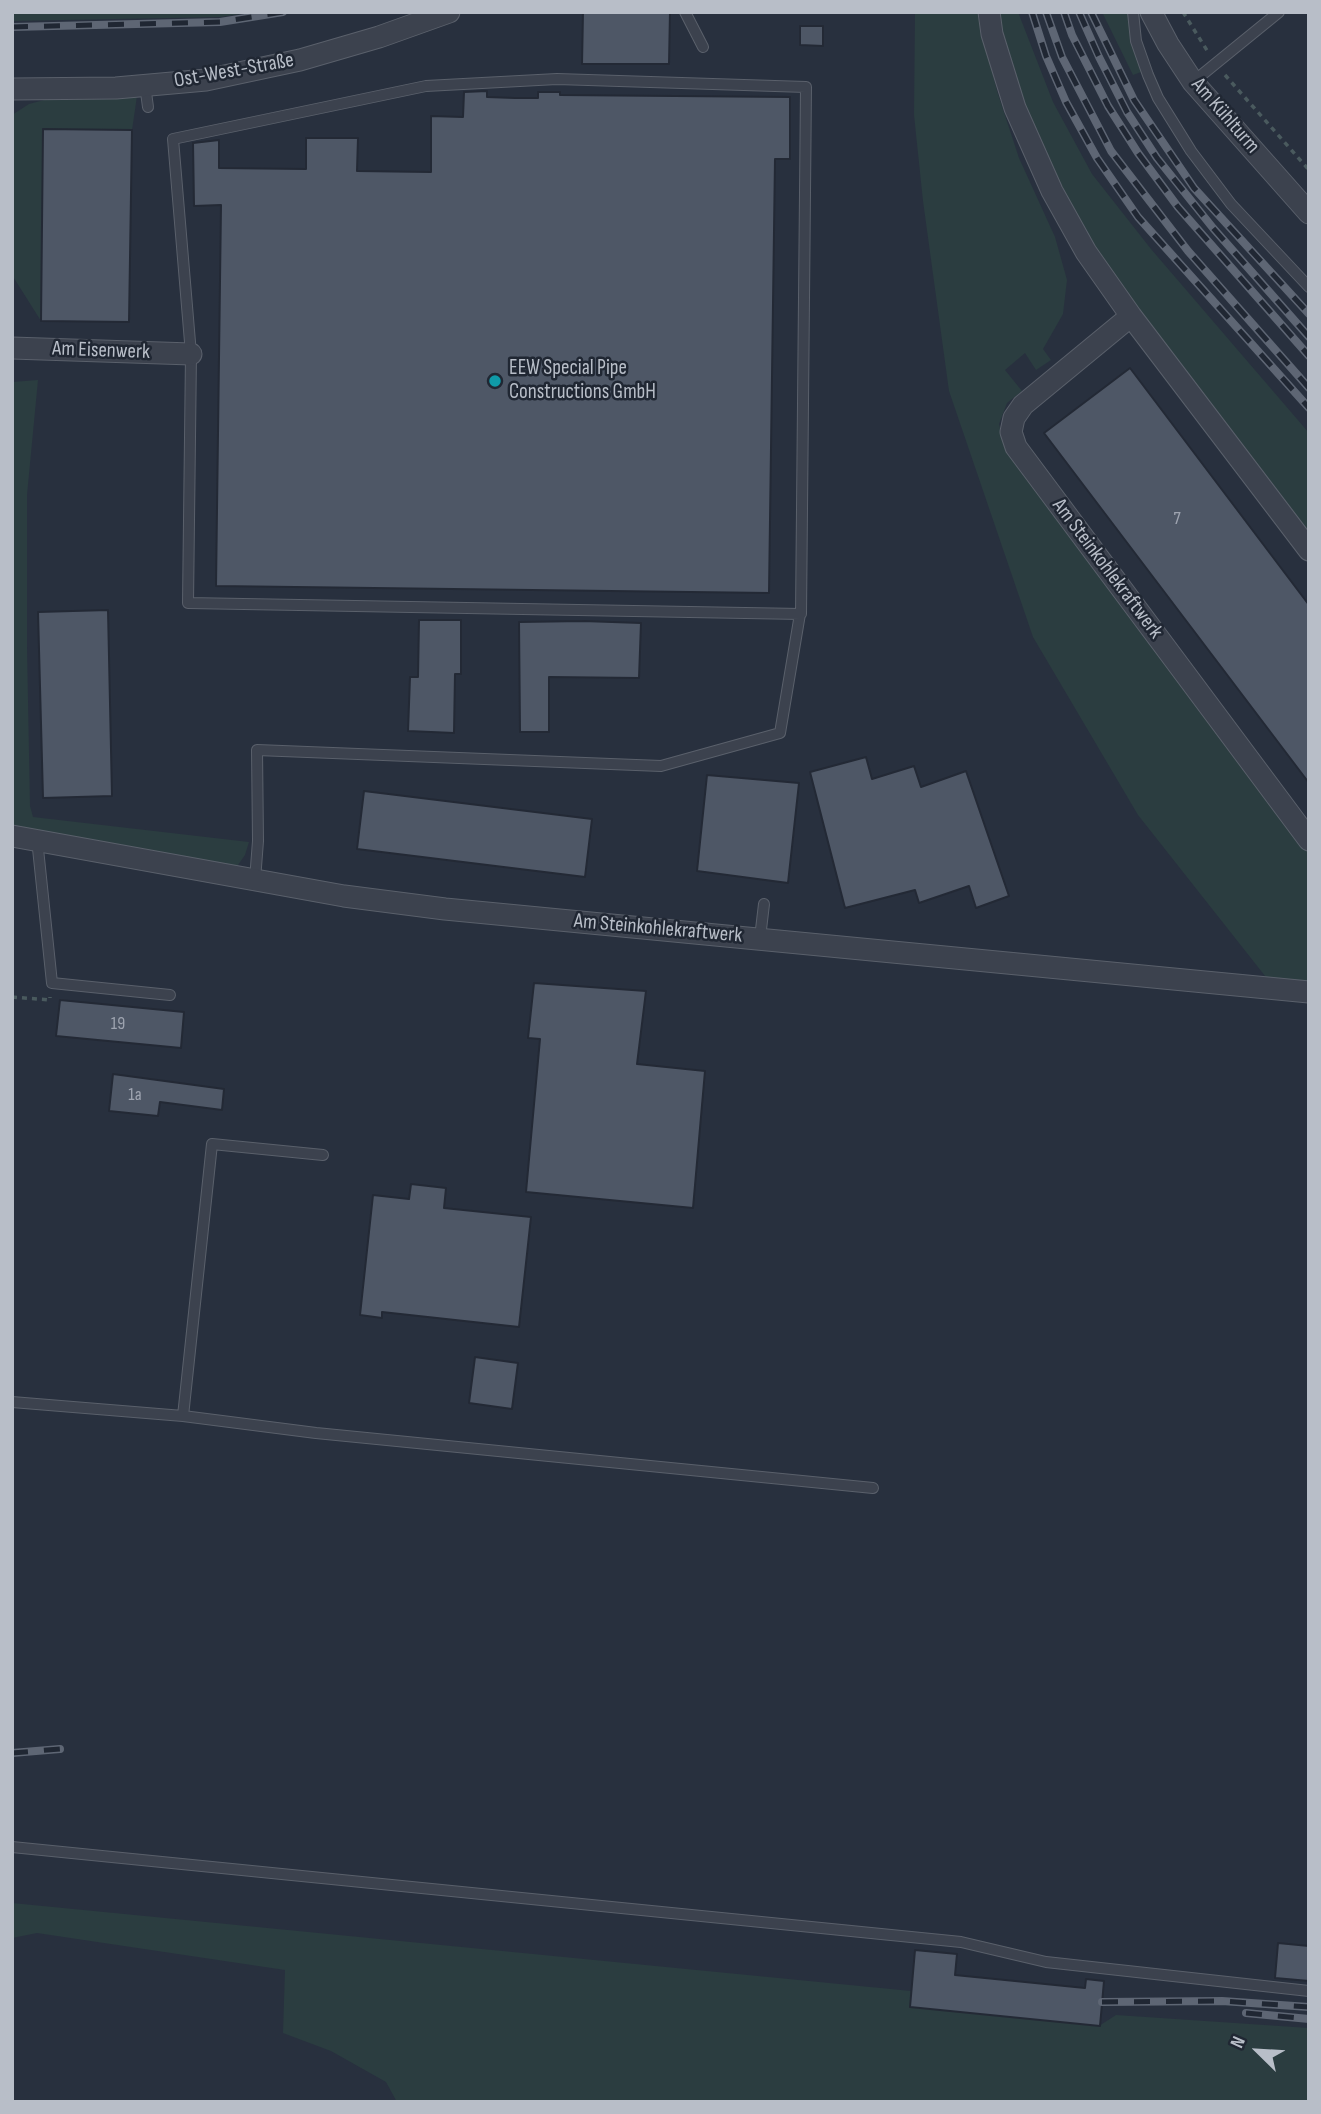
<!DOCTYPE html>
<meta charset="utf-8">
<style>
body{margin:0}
#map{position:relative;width:1321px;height:2114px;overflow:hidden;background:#28303e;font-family:"Sofia Sans Condensed",sans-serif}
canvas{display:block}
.frame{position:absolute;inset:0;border:14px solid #b8bec8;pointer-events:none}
.north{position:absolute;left:1223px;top:2016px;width:70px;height:70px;-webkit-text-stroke:5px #202733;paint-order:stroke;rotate:294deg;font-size:19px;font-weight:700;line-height:28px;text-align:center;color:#b8bec8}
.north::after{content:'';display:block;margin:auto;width:24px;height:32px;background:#b8bec8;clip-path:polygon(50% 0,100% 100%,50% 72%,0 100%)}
</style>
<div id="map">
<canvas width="1321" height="2114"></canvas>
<div class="frame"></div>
<div class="north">N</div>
</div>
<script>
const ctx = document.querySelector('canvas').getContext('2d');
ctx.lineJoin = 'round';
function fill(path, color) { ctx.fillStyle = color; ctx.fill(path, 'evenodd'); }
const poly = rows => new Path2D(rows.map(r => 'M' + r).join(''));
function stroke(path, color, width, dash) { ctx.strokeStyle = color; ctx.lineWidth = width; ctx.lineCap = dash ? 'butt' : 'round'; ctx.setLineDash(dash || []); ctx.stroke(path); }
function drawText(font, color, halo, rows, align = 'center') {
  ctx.font = font + ' "Sofia Sans Condensed",sans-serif'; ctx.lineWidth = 5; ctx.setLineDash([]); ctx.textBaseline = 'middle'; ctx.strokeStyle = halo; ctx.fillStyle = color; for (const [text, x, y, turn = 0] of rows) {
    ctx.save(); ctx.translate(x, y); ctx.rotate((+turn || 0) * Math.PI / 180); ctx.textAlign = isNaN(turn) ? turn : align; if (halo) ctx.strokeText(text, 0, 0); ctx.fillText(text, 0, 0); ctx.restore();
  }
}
fill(poly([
 [12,12,253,12,220,17,12,21],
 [915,12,977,12,997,91,1019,158,1055,237,1067,280,1063,314,1043,349,1051,360,1036,370,1025,353,1005,370,1022,391,1007,403,999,424,1005,447,1309,848,1309,985,1269,981,1138,815,1033,637,949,391,923,201,914,115],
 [995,12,1018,12,1053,102,1092,174,1151,249,1309,433,1309,534,1105,267,1073,218,1019,97],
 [1102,12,1128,12,1141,72,1133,75],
 [137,96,132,130,43,129,41,321,12,275,12,115,29,104,44,100],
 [38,380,27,495,27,647,30,806,33,817,249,842,245,855,238,865,225,869,12,826,12,382],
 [12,1903,911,1991,910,2007,1099,2026,1116,2015,1309,2028,1309,2102,397,2102,386,2082,331,2051,283,2033,285,1970,37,1933,12,1938]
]), '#2b3d40');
const building = poly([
 [583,12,670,12,669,64,582,64,583,12],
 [800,26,823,26,823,46,800,45,800,26],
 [487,91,487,97,515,98,538,98,538,92,560,92,560,95,790,97,790,159,775,159,769,593,216,586,221,205,194,206,193,143,219,140,219,168,306,169,306,138,358,138,357,171,431,172,431,116,463,117,464,92,487,91],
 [43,129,132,130,129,322,41,321,43,129],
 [1130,368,1309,605,1309,783,1044,433,1130,368],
 [108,610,112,796,43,798,38,612,108,610],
 [419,620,461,620,461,674,455,674,454,733,408,731,410,677,418,677,419,620],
 [583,621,641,623,639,678,549,677,549,732,520,732,519,622,583,621],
 [866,757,872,779,914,766,921,787,966,771,1009,896,976,908,969,886,919,903,915,890,845,908,810,772,866,757],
 [707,775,799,783,788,883,697,871,707,775],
 [364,791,592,819,585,877,357,849,364,791],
 [534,983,646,991,637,1064,705,1071,693,1208,526,1192,540,1039,528,1038,534,983],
 [60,1000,184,1012,181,1048,56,1036,60,1000],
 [113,1074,224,1089,222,1110,160,1102,158,1116,109,1111,113,1074],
 [411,1184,446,1188,444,1208,531,1217,519,1327,382,1312,382,1318,360,1315,373,1195,409,1199,411,1184],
 [475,1357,518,1363,512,1409,469,1403,475,1357],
 [1278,1943,1309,1946,1309,1981,1275,1978,1278,1943],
 [915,1950,957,1954,955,1975,1085,1988,1086,1979,1104,1981,1100,2026,910,2007,915,1950]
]);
fill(building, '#4e5766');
stroke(building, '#232935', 2);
const service = poly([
 [685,12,703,47],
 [1133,12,1136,41,1148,75,1158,98,1191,151,1231,204,1309,287],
 [557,79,806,87,801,614,188,603,191,354,173,139,426,86,557,79],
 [1193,82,1279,12],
 [145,85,148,107],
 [37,839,52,983,170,995],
 [255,880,258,841,257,750,661,766,780,733,800,614],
 [760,938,764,904],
 [12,1402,183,1416,316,1433,873,1488],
 [183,1416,212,1144,323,1155],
 [12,1847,961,1942,1046,1962,1309,1991]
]);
const minor = poly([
 [989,12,992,34,1015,108,1052,191,1086,252,1131,316,1309,550],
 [1151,12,1168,44,1193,82,1309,213],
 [12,89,116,88,206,80,300,60,379,37,449,12],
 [1131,316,1023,405,1014,418,1011,432,1016,447,1309,840],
 [12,348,191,354],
 [12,836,344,896,445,909,1309,992]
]);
stroke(service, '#5a606b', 12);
stroke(minor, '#5a606b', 23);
stroke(poly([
 [1183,12,1208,52],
 [1225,75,1309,170],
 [12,997,50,1000,50,997]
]), '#4a5a5e', 3.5, [5, 5]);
stroke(service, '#3c424e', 10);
stroke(minor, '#3c424e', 21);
const rail = poly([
 [1032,12,1046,56,1066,102,1097,158,1138,217,1309,408],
 [1046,12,1062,57,1111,151,1188,251,1309,388],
 [1064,12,1072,35,1108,106,1138,153,1178,207,1309,356],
 [1079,12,1099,57,1127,112,1157,158,1213,228,1309,337],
 [1091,12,1134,100,1194,188,1309,314],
 [12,27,220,22,283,12],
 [12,1753,60,1749],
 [1102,2002,1222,2001,1309,2007],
 [1246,2013,1309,2019]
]);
stroke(rail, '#5e6674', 8);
stroke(rail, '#202733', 5, [16]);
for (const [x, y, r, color] of [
 [495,381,7,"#0f9aa8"]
]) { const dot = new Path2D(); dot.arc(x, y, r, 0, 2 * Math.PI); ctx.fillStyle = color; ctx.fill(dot); stroke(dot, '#202733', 2.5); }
drawText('18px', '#9ea4b0', null, [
 ["7",1177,519],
 ["19",118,1024],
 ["1a",135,1095]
]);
drawText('21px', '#b8bec8', '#202733', [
 ["Ost-West-Straße",234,71,-10],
 ["Am Kühlturm",1225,116,49],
 ["Am Eisenwerk",101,351,2],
 ["Am Steinkohlekraftwerk",1107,569,53],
 ["Am Steinkohlekraftwerk",658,929,5]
]);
drawText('21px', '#b8bec8', '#202733', [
 ["EEW Special Pipe",509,369],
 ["Constructions GmbH",509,393]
], 'left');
</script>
